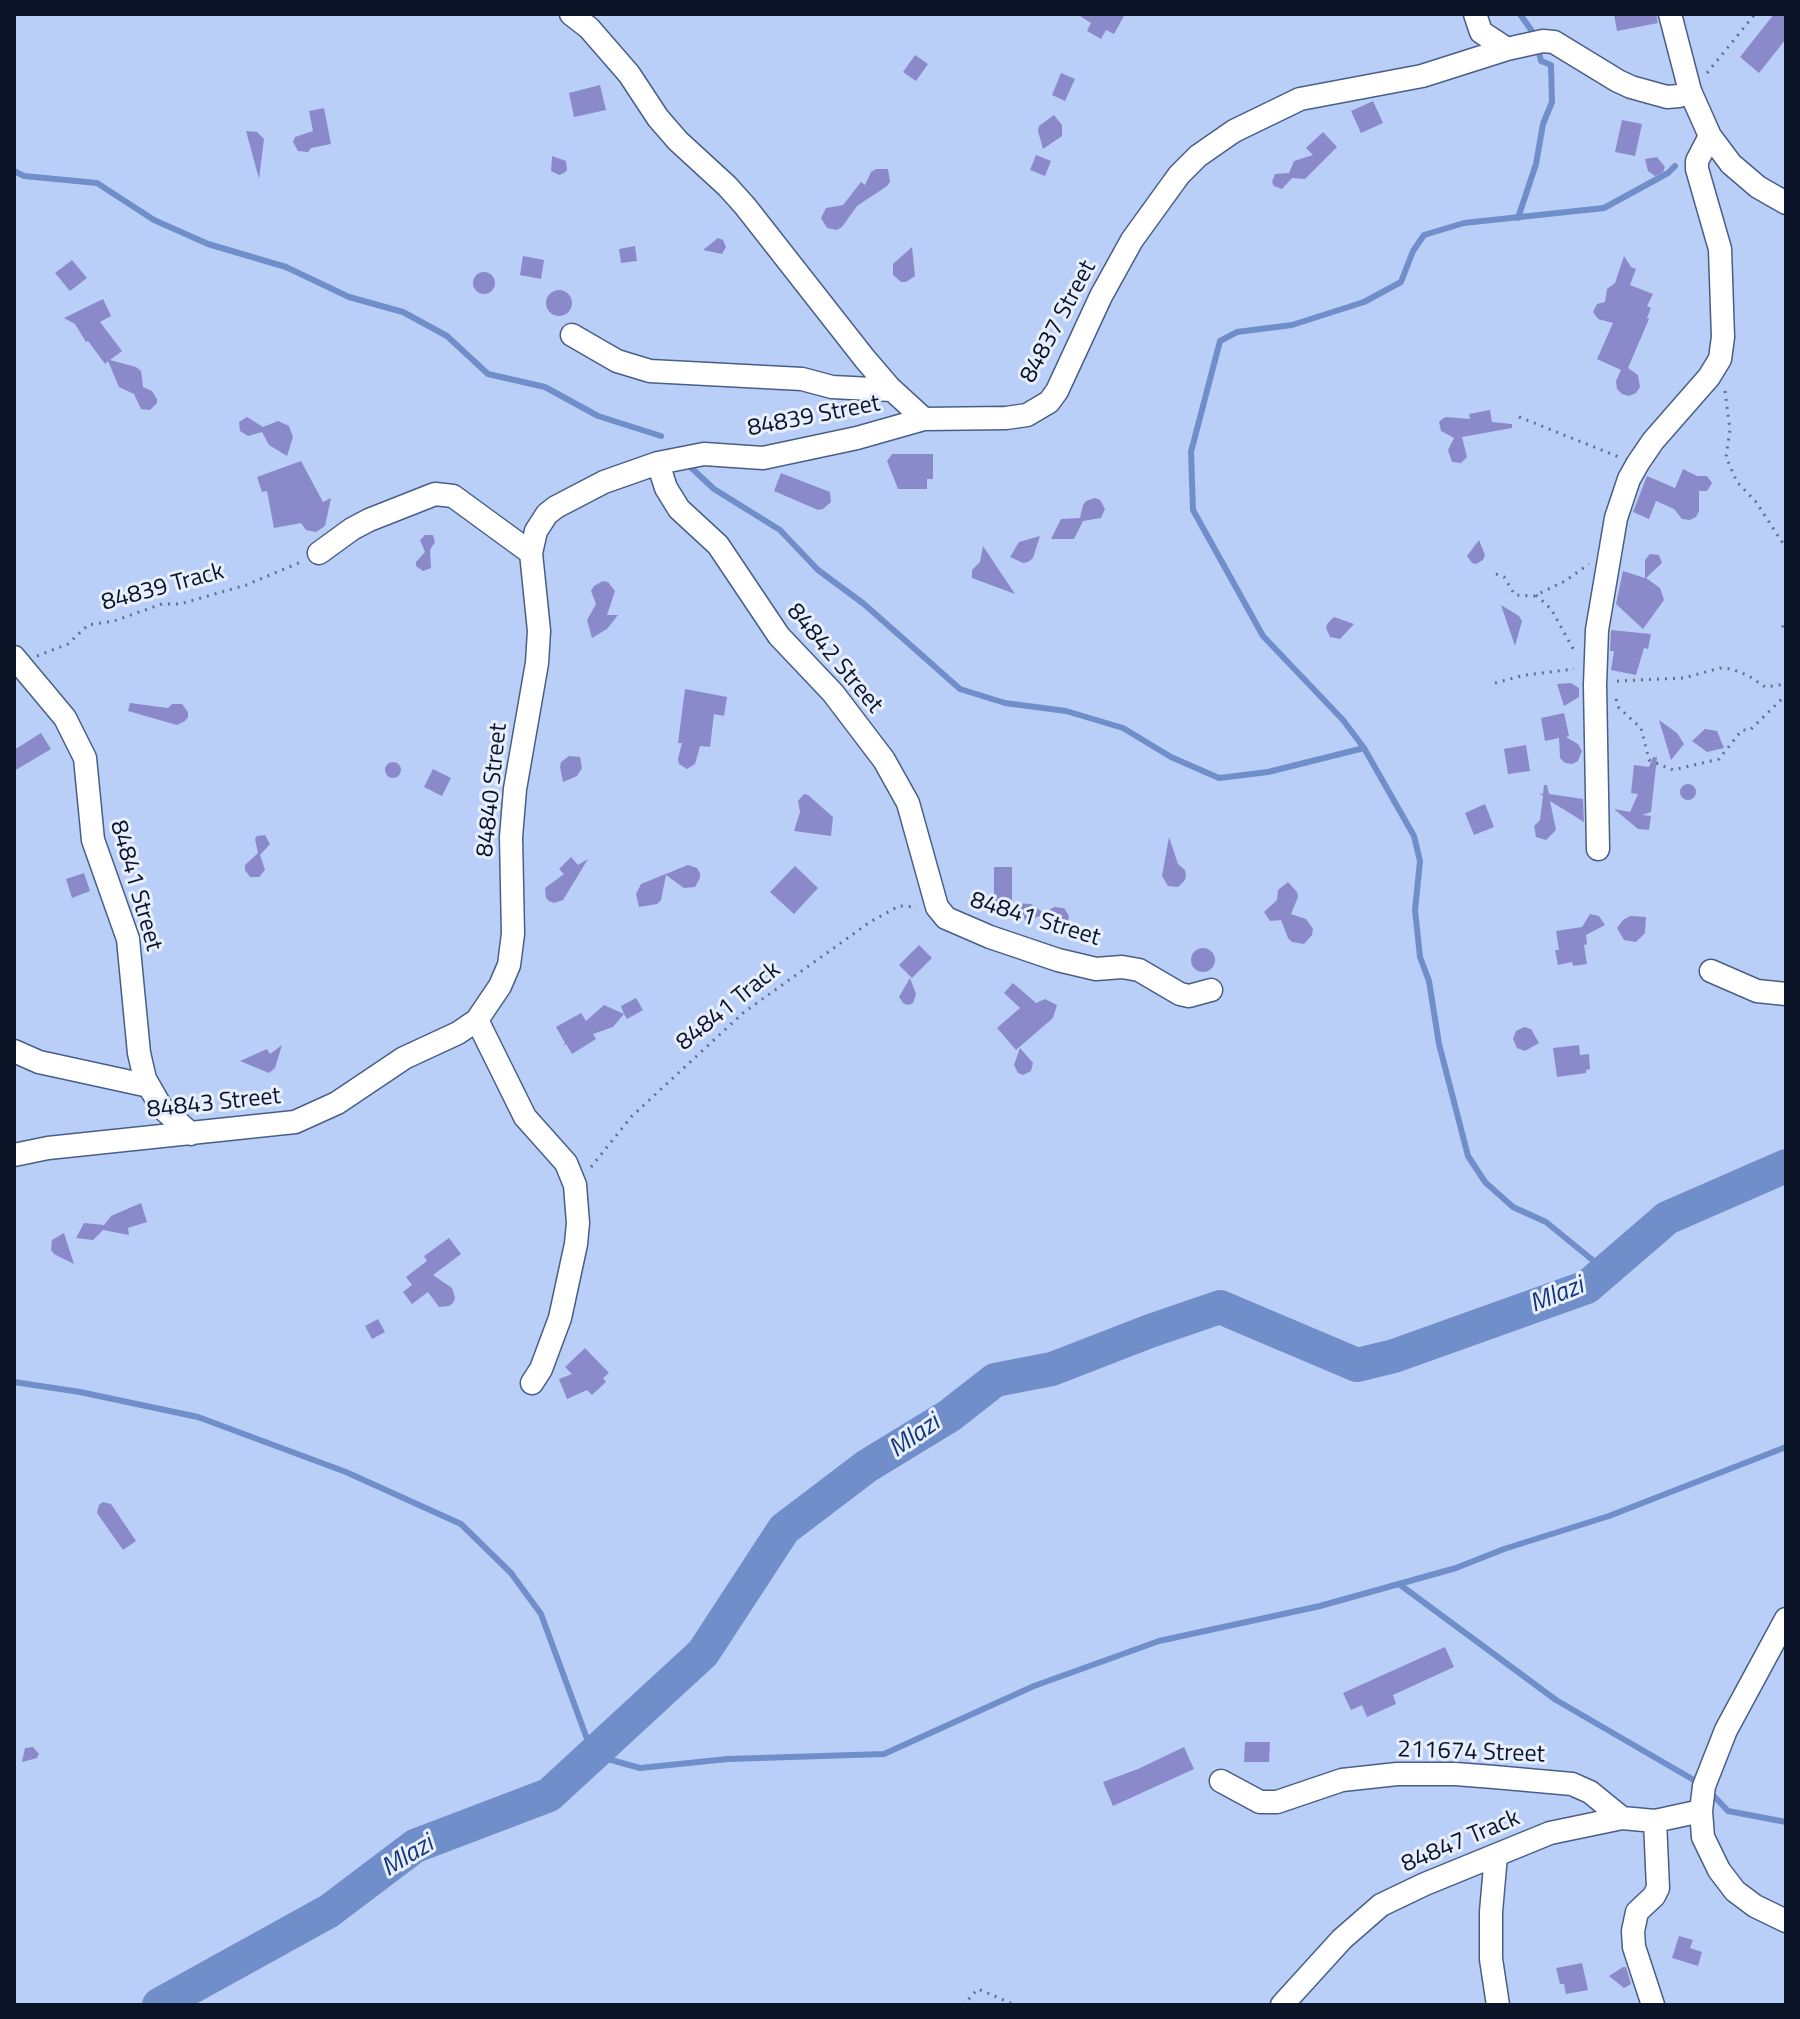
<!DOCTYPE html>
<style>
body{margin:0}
#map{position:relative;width:1800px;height:2019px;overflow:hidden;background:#bacff7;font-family:"Titillium Web",sans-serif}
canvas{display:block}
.frame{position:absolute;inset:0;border:16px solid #0b1426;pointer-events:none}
</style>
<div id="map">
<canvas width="1800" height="2019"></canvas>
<div class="frame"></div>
</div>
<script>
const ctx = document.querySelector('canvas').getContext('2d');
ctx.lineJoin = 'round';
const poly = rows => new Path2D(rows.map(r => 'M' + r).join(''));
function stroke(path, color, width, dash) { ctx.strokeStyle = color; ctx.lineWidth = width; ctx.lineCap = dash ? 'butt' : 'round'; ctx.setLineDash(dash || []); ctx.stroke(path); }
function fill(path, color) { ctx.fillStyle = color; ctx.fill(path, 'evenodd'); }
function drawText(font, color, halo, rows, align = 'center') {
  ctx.font = font + ' "Titillium Web",sans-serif'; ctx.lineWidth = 6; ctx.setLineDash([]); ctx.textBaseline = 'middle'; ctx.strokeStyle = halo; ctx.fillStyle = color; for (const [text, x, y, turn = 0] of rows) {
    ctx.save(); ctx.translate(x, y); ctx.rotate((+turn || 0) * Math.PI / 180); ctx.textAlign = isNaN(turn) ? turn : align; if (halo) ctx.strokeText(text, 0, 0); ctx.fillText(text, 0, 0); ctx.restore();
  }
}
stroke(poly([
 [1520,14,1536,37],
 [14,171,24,176,97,183,154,220,208,244,286,267,349,297,403,312,447,336,488,374,545,387,598,416,661,436],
 [1518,218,1536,164,1543,124,1552,102,1551,65,1541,61,1538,48],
 [685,462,714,489,780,530,818,570,864,604,960,689,1005,703,1066,711,1123,728,1171,757,1219,778,1268,772,1364,748],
 [1606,1271,1546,1222,1513,1207,1485,1182,1468,1156,1439,1044,1429,981,1420,957,1415,910,1420,861,1414,836,1364,748,1343,720,1263,636,1193,510,1191,452,1220,341,1237,332,1292,325,1364,302,1401,282,1413,251,1424,235,1464,223,1604,208,1668,173,1675,166],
 [14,1382,80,1392,198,1417,346,1472,461,1524,511,1573,541,1614,593,1755,640,1768,728,1759,884,1754,1034,1686,1159,1641,1320,1606,1456,1568,1504,1549,1609,1516,1786,1447],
 [1399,1584,1556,1700,1699,1783],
 [1710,1792,1728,1811,1786,1822]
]), '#708ec9', 6);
stroke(poly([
 [159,2005,329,1911,415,1846,549,1795,703,1653,784,1529,867,1466,949,1416,995,1380,1052,1369,1150,1331,1220,1307,1357,1365,1394,1356,1587,1287,1667,1218,1786,1166]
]), '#708ec9', 34);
fill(poly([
 [1077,14,1125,14,1114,34,1106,30,1101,39,1087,31,1091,23],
 [1614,14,1656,14,1658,23,1617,31],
 [1774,14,1786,14,1786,39,1759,73,1740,57],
 [915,55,928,64,916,81,903,72],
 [1061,73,1075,79,1065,101,1052,95],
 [600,85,606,110,574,117,569,93],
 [1373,101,1383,123,1361,133,1351,111],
 [324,108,331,144,311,148,308,152,298,151,293,142,295,137,313,131,309,111],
 [1054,115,1062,125,1062,136,1043,149,1038,131,1039,126],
 [1622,120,1642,124,1635,156,1615,152],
 [246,131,257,132,264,139,259,179],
 [1323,132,1337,147,1305,179,1292,178,1282,189,1274,186,1272,182,1275,174,1289,173,1294,161,1313,155,1306,148],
 [1036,155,1051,161,1045,176,1030,170],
 [552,156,566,161,567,170,564,173,559,175,551,171],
 [1657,157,1665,167,1663,172,1655,176,1648,171,1645,159],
 [876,169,888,169,890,182,887,186,857,206,842,227,837,230,827,228,821,218,826,208,843,205,861,182,865,185,871,172],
 [718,238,723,240,726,247,722,254,703,250],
 [635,246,637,261,621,263,619,249],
 [912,247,915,276,906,282,901,282,893,275,893,264],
 [523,256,544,260,541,279,520,275],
 [1624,256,1631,267,1636,269,1630,285,1653,294,1647,306,1651,308,1647,318,1649,319,1628,368,1638,375,1640,387,1636,393,1629,396,1622,394,1617,389,1616,381,1621,370,1597,359,1613,323,1598,319,1593,312,1597,304,1605,302,1607,289,1615,283],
 [72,260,87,278,70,291,55,273],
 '473 283a11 11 0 1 1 22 0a11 11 0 1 1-22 0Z',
 '546 303a13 13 0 1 1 26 0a13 13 0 1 1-26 0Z',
 [103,299,111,316,100,322,122,351,110,360,136,367,141,371,143,387,152,391,157,399,157,403,150,410,141,409,134,394,119,387,108,361,105,364,88,341,86,342,75,324,64,318],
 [1490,410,1492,422,1512,424,1512,428,1462,437,1467,457,1461,463,1452,462,1448,450,1454,438,1441,431,1439,422,1442,419,1446,417,1470,419,1469,414],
 [247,417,263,427,278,421,289,426,293,437,287,456,269,445,262,432,248,436,240,431,239,422],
 [892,454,933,454,933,479,927,479,927,489,898,489,887,461],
 [301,461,323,502,331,498,325,526,316,532,306,530,301,523,274,528,267,491,262,492,257,477],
 [1683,469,1697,476,1707,476,1712,483,1707,491,1699,491,1699,511,1696,517,1690,520,1682,519,1674,509,1656,501,1649,519,1633,512,1647,476,1675,488],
 [781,473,830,492,831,502,823,509,818,510,774,491],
 [1095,498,1100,500,1105,509,1101,518,1083,521,1074,539,1051,539,1061,519,1080,518,1083,505,1086,501],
 [425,535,433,535,435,542,430,550,431,568,423,571,416,566,416,562,425,552,420,540],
 [1040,536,1033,558,1028,562,1023,563,1010,557,1019,542],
 [1479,540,1485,555,1483,560,1476,564,1472,563,1467,556],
 [983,546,1015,594,972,578,972,570,980,562],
 [1650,554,1659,555,1662,563,1646,578,1660,588,1664,600,1643,629,1616,604,1623,571,1645,578,1645,560],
 [603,581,608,582,615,591,607,615,618,615,607,629,592,638,587,620,596,604,591,591,594,586],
 [1501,605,1519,616,1522,621,1515,646],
 [1334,617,1354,624,1340,639,1330,637,1326,628,1327,624],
 [1611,630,1651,634,1648,649,1644,648,1636,675,1611,670,1614,651,1610,651],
 [1571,683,1579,688,1579,697,1564,706,1557,684],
 [685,689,727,697,724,716,714,714,710,747,700,746,695,764,687,769,679,764,678,759,682,743,678,743],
 [130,703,168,708,172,704,182,704,188,712,188,717,185,721,177,725,128,711],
 [1564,713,1569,736,1566,737,1578,744,1582,751,1578,761,1572,764,1565,763,1560,758,1559,738,1545,741,1541,718],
 [1659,720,1677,733,1684,744,1671,760],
 [1705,729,1717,731,1724,748,1707,752,1692,741],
 [41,733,51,749,14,771,14,750],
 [1526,745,1530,771,1508,774,1504,749],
 [569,756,580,757,582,768,577,776,563,782,560,767,561,762],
 [1653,757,1657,757,1651,812,1642,815,1651,816,1649,830,1638,829,1614,809,1630,812,1638,794,1631,793,1634,765,1649,767],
 '385 770a8 8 0 1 1 16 0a8 8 0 1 1-16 0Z',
 [433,769,451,778,442,796,424,787],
 '1680 792a8 8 0 1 1 16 0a8 8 0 1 1-16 0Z',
 [1544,785,1547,785,1549,794,1583,799,1584,822,1550,801,1556,830,1546,840,1536,837,1534,826,1540,820,1543,796,1539,793,1543,794],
 [804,794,808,795,833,817,831,836,794,831,800,812,798,801],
 [1485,804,1494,827,1474,835,1465,813],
 [265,835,270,844,260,855,265,870,259,877,250,877,245,870,245,865,258,853,255,839,257,836],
 [1169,837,1178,864,1185,870,1186,875,1185,880,1178,887,1168,886,1162,876],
 [571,857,578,865,588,859,563,900,554,903,549,901,546,898,545,888,564,874,559,869],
 [688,865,697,868,700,873,700,878,695,887,684,888,666,875,661,900,657,904,639,907,636,894,641,884],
 [795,866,818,888,794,914,770,892],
 [994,867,1012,867,1012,904,1000,909,996,908,992,901,994,895],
 [84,873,90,891,72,898,66,879],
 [1288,882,1297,892,1298,897,1291,914,1306,919,1313,929,1312,935,1304,944,1292,942,1288,938,1281,920,1270,921,1264,912,1277,900,1278,890],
 [1014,903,1031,904,1044,913,1054,907,1064,908,1069,916,1068,921,1061,928,1056,929,1040,916,1026,921],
 [1590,914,1599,916,1605,925,1586,935,1587,944,1584,945,1587,964,1573,966,1572,962,1558,965,1555,950,1559,950,1556,931,1582,927],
 [1630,916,1646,917,1645,933,1636,942,1624,940,1617,928,1623,920],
 [919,945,932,958,912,978,899,965],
 '1191 960a12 12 0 1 1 24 0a12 12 0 1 1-24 0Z',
 [910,978,916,994,913,1003,909,1005,904,1004,899,997],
 [1013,983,1036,1003,1045,999,1057,1005,1053,1018,1016,1050,997,1028,1020,1008,1004,993],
 [636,998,643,1010,627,1019,624,1014,613,1027,593,1034,596,1039,572,1054,566,1044,563,1046,565,1043,556,1027,581,1013,586,1021,604,1005,624,1014,621,1006],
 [1524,1027,1531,1029,1539,1043,1525,1051,1517,1048,1513,1039,1516,1031],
 [282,1045,275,1068,269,1073,240,1061,267,1049,270,1054],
 [1579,1045,1580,1055,1589,1054,1590,1069,1586,1070,1586,1073,1557,1077,1553,1048],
 [1020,1048,1033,1063,1031,1071,1023,1075,1018,1073,1014,1065],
 [141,1203,147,1222,128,1228,129,1235,103,1230,93,1240,76,1238,84,1223,104,1225,111,1216],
 [64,1233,74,1264,54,1254,51,1250,52,1240],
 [449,1238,461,1254,433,1275,452,1288,455,1298,453,1303,449,1306,439,1307,428,1292,412,1304,403,1292,412,1285,406,1277,427,1261,424,1256],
 [378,1319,385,1332,372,1339,365,1326],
 [585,1348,609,1373,603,1378,606,1382,592,1395,587,1390,567,1399,559,1379,572,1374,565,1367],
 [103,1502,111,1504,136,1541,123,1550,97,1513,99,1505],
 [1445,1647,1454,1667,1393,1695,1396,1704,1367,1717,1362,1705,1351,1710,1343,1693],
 [1245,1742,1270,1742,1269,1762,1244,1762],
 [33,1747,39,1754,37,1758,22,1762,25,1748],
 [1184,1747,1194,1769,1113,1806,1103,1782,1138,1769],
 [1679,1936,1693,1940,1690,1948,1702,1952,1698,1966,1672,1958],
 [1582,1963,1588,1990,1566,1994,1564,1984,1560,1984,1556,1968],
 [1623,1967,1626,1967,1631,1984,1624,1988,1609,1976]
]), '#8a8acb');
const minor = poly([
 [571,14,589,28,629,74,658,118,678,141,727,186,745,206,865,359,889,387,924,419,1006,418,1027,415,1049,402,1057,391,1101,296,1132,240,1179,175,1198,156,1234,131,1300,99,1422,76,1507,49,1543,41,1554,42,1618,81,1631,87,1667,97,1679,96,1690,91],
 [1475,14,1481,32,1507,49],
 [1670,14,1690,91,1710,136,1731,164,1758,187,1786,203],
 [572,335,617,361,650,371,802,379,832,387,892,390],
 [658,463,666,488,679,509,718,545,779,636,833,693,884,760,908,803,937,907,946,918,990,937,1058,960,1096,969,1122,967,1139,970,1180,994,1189,996,1211,990],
 [319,553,352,529,369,520,435,494,453,496,531,553],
 [14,657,65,718,85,758,93,840,128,939,139,1053,145,1079,161,1107,191,1134],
 [1598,849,1595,685,1597,630,1616,518,1629,479,1638,463,1653,441,1709,377,1720,359,1723,337,1720,249,1697,169,1697,161,1710,136],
 [1711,971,1757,991,1786,994],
 [477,1020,525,1117,566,1163,575,1185,578,1223,576,1244,560,1318,541,1369,532,1383],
 [14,1051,39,1062,149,1086],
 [14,1155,48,1148,295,1122,337,1103,404,1058,458,1033,477,1020,500,986,509,965,513,934,511,837,515,789,537,663,539,631,531,553,536,531,547,514,556,507,604,482,658,463,704,454,763,458,857,438,924,419],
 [1786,1619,1726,1730,1704,1786,1701,1811,1703,1837,1719,1870,1735,1891,1755,1906,1786,1921],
 [1221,1781,1260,1802,1277,1802,1342,1780,1397,1774,1455,1774,1494,1777,1572,1784,1590,1792,1622,1818],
 [1496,1855,1491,1912,1491,1959,1498,2005],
 [1282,2005,1342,1939,1381,1905,1425,1884,1550,1833,1622,1818,1655,1821,1701,1811],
 [1653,2005,1634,1947,1633,1931,1637,1912,1654,1896,1658,1888,1655,1821]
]);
stroke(minor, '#485e89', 25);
stroke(poly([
 [1707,73,1755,14],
 [1725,391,1730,430,1726,457,1737,482,1756,502,1786,548],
 [1519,417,1619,457],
 [1496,574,1504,577,1515,595,1534,596,1565,581,1589,564],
 [1536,595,1551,609,1576,654],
 [1786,618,1783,626,1786,635],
 [37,656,68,644,88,625,114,621,162,604,180,604,246,585,301,562],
 [1617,681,1684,678,1720,668,1732,669,1749,676,1765,687,1786,684],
 [1495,683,1525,675,1574,669],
 [1616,699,1619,708,1641,728,1649,760,1673,770,1719,759,1742,730,1750,730,1786,695],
 [591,1167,632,1116,743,1013,870,922,899,906,917,907],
 [963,2005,978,1989,1015,2005]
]), '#61708d', 3, [2, 6]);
stroke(minor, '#fff', 22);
drawText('24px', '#0b1426', '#e7efff', [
 ["84837 Street",1059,322,-62],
 ["84839 Street",814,417,-11],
 ["84839 Track",163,588,-15],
 ["84842 Street",834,659,50],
 ["84840 Street",493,790,-84],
 ["84841 Street",135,886,74],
 ["84841 Street",1035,920,17],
 ["84841 Track",729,1007,-39],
 ["84843 Street",214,1104,-6],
 ["211674 Street",1471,1753,2],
 ["84847 Track",1461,1842,-23]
]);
drawText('italic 26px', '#15357b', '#e7efff', [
 ["Mlazi",1557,1296,-22],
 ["Mlazi",915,1437,-35],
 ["Mlazi",408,1857,-31]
]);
</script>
